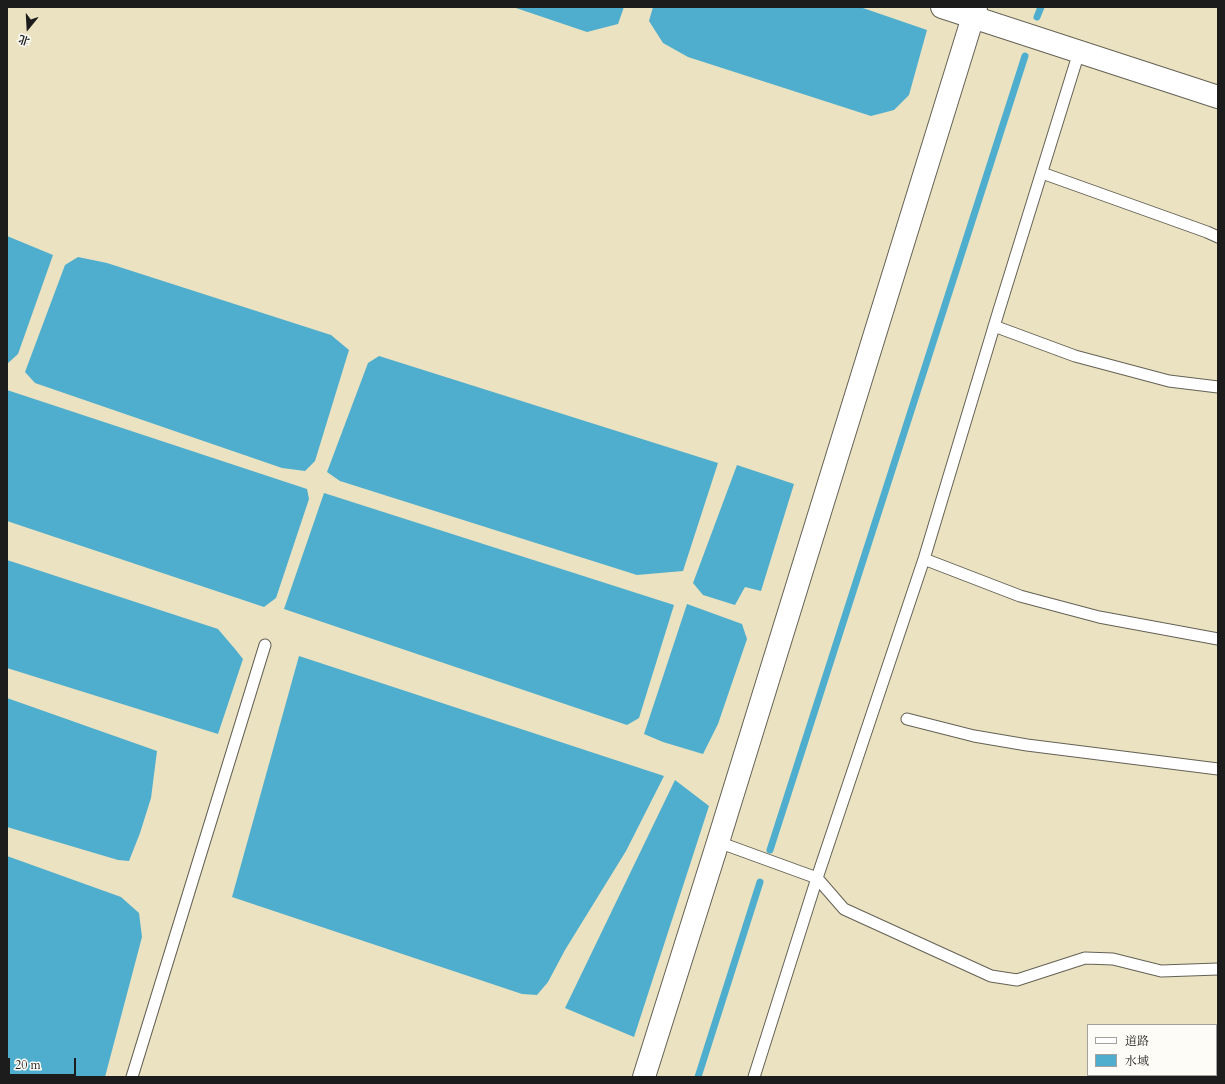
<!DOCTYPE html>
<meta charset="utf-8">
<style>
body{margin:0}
#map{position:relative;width:1225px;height:1084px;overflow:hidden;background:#eae2c0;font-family:Cardo,"Noto Serif SC",serif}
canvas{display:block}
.frame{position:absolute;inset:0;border:8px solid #1c1c1c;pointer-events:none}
.legend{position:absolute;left:1087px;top:1024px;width:130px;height:52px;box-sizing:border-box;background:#fdfcf7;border:1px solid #a3a29f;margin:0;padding:5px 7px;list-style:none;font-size:12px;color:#1c1c1c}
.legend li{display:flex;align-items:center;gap:8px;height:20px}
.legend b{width:20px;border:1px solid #a3a29f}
.north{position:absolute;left:8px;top:8px;width:40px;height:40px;-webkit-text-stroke:3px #fdfcf7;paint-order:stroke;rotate:198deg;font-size:11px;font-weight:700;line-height:16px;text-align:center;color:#1c1c1c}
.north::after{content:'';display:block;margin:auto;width:14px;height:18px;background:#1c1c1c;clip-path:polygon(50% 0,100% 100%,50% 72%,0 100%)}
.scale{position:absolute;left:8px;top:1058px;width:68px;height:18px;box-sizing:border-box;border:2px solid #1c1c1c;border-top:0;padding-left:5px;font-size:12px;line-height:14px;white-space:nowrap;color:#1c1c1c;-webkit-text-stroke:3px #fdfcf7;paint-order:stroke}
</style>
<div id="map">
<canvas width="1225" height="1084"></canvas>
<div class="frame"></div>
<ul class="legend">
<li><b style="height:5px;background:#fff"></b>道路</li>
<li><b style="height:11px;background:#4faece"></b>水域</li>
</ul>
<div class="north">北</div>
<div class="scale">20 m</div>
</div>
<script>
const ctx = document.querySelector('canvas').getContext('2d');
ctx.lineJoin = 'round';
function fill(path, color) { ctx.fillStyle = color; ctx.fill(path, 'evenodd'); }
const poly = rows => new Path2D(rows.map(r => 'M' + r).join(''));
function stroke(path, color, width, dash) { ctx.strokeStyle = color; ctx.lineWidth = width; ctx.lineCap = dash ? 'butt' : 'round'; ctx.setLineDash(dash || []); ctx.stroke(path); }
fill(poly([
 [513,7,624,7,618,24,587,32],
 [653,7,860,7,927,30,909,95,894,110,871,116,688,57,663,43,649,21],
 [7,236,53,255,18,354,7,364],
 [78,257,107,263,331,335,349,350,315,461,305,471,282,468,35,383,25,372,65,265],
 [379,356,718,463,683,571,637,575,340,481,327,472,368,363],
 [7,390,307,489,309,499,276,598,264,607,7,521],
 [737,465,794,484,761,591,745,587,735,605,703,595,693,583],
 [324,493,674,605,639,718,627,725,284,609],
 [7,560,218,629,235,649,243,659,218,734,7,668],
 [687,604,742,624,747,639,718,724,703,754,663,742,644,734],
 [299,656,664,776,626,851,565,950,548,982,537,995,522,994,232,897],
 [7,698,157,751,151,798,140,833,129,861,118,860,7,827],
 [675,780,709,806,634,1037,565,1008],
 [7,856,121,897,139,913,142,937,105,1077,7,1077]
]), '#4faece');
stroke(poly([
 [1037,17,1041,7],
 [770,850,1025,56],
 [698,1077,760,882]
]), '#4faece', 7);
const service = poly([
 [1042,173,1207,232,1218,237],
 [994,326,1075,356,1169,381,1218,387],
 [924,559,1020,596,1099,617,1218,639],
 [907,719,974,736,1027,745,1218,769],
 [718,842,817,878,844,909,991,976,1017,980,1085,958,1113,959,1161,971,1218,969],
 [132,1077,265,645],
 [754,1077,817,878,924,559,999,310,1079,52]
]);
const minor = poly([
 [942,7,1218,97],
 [644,1077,718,842,976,7]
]);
stroke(service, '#646155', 13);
stroke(minor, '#646155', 24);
stroke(service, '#fff', 11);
stroke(minor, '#fff', 22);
</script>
